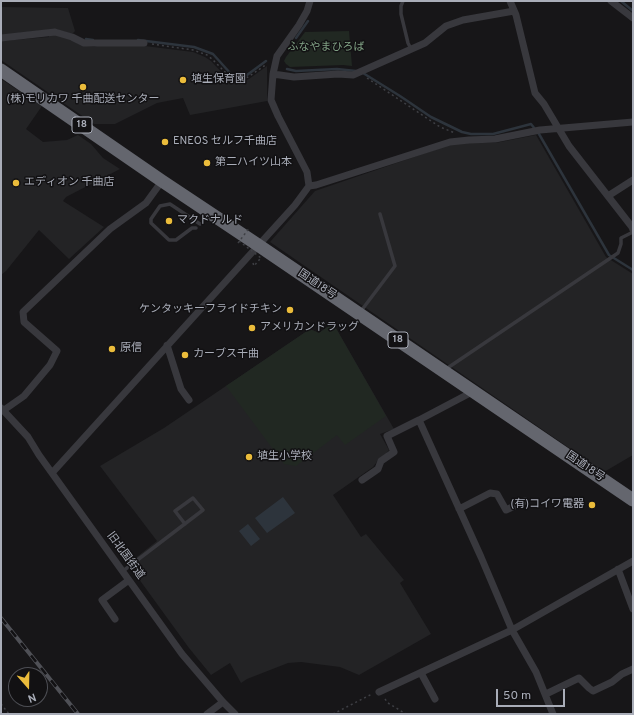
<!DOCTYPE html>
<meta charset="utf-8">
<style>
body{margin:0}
#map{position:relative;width:634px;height:715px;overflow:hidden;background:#171618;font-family:Overpass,sans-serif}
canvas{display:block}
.frame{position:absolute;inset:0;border:2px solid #a9adb8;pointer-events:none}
.north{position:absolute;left:8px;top:667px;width:40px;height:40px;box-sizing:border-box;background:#121113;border:1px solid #4e4f55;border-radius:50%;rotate:160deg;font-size:11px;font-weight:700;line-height:16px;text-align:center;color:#a9adb8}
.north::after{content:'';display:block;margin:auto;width:14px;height:18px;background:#ebbc3b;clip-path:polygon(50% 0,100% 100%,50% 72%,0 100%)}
.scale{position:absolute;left:496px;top:689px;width:69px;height:18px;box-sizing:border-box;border:2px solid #a9adb8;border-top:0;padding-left:5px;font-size:12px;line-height:14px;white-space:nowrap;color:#a9adb8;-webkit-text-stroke:3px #121113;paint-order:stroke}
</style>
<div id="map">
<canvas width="634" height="715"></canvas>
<div class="frame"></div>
<div class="north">N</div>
<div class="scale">50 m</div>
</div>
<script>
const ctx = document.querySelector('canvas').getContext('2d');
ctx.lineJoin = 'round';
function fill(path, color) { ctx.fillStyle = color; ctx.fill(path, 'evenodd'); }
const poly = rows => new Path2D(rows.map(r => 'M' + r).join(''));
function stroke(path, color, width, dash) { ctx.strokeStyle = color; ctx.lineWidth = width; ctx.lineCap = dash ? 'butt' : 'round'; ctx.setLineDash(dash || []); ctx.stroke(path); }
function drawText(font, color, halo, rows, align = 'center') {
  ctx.font = font + ' Overpass,"Noto Sans JP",sans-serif'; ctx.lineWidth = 3; ctx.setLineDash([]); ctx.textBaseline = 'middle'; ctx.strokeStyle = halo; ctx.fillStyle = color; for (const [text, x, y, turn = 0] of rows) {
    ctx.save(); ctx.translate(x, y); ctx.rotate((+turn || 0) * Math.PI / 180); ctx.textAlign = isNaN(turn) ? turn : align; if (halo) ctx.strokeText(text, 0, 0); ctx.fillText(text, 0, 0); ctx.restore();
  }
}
fill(poly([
 [1,7,68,8,75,31,72,34,56,29,1,35],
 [49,35,58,35,70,38,80,45,94,47,97,46,145,46,193,52,205,57,211,61,227,78,234,81,242,82,249,79,267,66,267,101,190,115,183,98,157,103,115,124,94,124,1,60,1,41,49,37],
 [1,79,42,106,26,129,43,142,67,140,78,135,91,144,103,158,120,169,66,197,63,201,104,227,69,259,39,230,6,271,1,275],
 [536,135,606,257,633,274,633,455,604,472,270,242,315,191,449,145,467,143,495,143],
 [333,323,394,429,380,434,389,450,386,454,379,459,373,467,333,495,361,537,366,534,404,580,400,583,431,634,359,675,340,667,301,662,288,663,247,679,241,683,230,663,211,675,189,648,128,564,157,541,100,466,164,428,310,329,319,333]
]), '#232325');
fill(poly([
 [349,31,352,66,343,65,290,67,286,64,284,61,286,57,305,32],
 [333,323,386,416,345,445,337,435,296,466,284,464,226,386,310,329,319,333]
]), '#212822');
fill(poly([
 [283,497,295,513,267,533,255,518],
 [248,524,260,539,251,546,239,531]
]), '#2d343c');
stroke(poly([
 [621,1,633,11],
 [296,38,308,21],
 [86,39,93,40],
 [138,40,194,47,213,54,231,74,235,75,247,75,266,61],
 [287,69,296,71,337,69,356,71],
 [363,73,400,96,431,117,462,132,471,134,493,134,531,124,539,134,609,255,633,270]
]), '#2d343c', 2.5);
stroke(poly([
 [152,44,193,50,207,55,212,59,229,76,235,79,241,79,248,77,267,64],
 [367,78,440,127,455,133],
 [253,263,254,266,260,259],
 [385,699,388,703,406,714],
 [1,704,9,714],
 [333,714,372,694]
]), '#3e3f44', 1.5, [2, 3]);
stroke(poly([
 [403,1,401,6,401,14,408,43,411,49],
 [196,228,192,228,176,240,169,240,151,223,151,219,160,206,170,204,200,224],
 [361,311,395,266,380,214],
 [446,369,618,253,621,244,621,238,633,232],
 [123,571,203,510,193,498,175,511,185,524]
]), '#38383d', 3.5);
stroke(poly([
 [510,1,516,15,535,93,544,104,569,146,632,227,633,230],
 [611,1,633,18],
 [1,38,55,32,72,37,84,43,144,43],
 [273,74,294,77,338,74,353,75,425,43,446,26,463,20,514,11],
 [309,186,307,172,278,116,271,100,273,74,277,56,299,25,307,11,310,1],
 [608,196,633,180],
 [167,345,181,389,189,400],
 [474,391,419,420,481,557,512,630,536,672,553,714],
 [1,408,28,437,39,455,182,654,223,702,235,714],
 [4,410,24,396,50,365,57,351,24,322,23,312,110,229,146,203,162,181],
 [52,473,295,205,309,186,316,185,450,142,469,140,495,139,540,130,633,122],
 [362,480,378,469,381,461,394,452,387,436,419,420],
 [459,509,490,493,497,494,506,510,525,501],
 [618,569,633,609],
 [115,619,102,600,129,580],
 [421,673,435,699],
 [379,692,512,630,633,561],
 [546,694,579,678,589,688,593,691,612,682,622,674,633,669],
 [207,714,223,702]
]), '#38383d', 7);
stroke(poly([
 [1,70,162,181,258,245,633,500]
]), '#64666e', 13);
const rail = poly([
 [1,618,78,714]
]);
stroke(rail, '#4f5056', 4);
stroke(rail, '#121113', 2.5, [8]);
stroke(poly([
 [239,241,261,258],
 [238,243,250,227]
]), '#3e3f44', 1.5, [2, 3]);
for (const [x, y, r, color] of [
 [183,80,4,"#ebbc3b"],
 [83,87,4,"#ebbc3b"],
 [165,142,4,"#ebbc3b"],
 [207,163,4,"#ebbc3b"],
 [16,183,4,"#ebbc3b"],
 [169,221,4,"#ebbc3b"],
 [290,310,4,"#ebbc3b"],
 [252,328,4,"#ebbc3b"],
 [112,349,4,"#ebbc3b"],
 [185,355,4,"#ebbc3b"],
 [249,457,4,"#ebbc3b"],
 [592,505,4,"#ebbc3b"]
]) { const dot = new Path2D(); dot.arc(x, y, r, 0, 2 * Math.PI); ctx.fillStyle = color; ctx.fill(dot); stroke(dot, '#121113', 1.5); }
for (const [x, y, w] of [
 [82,125,20],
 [398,340,20]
]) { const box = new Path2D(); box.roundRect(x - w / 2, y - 8, w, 16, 3); ctx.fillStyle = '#121113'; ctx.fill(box); stroke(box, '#a9adb8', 1); }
drawText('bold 10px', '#a9adb8', null, [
 ["18",82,125],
 ["18",398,340]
]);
drawText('11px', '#81a285', '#121113', [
 ["ふなやまひろば",326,48]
]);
drawText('11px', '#a9adb8', '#121113', [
 ["埴生保育園",191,80],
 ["(株)モリカワ 千曲配送センター",83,100,"center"],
 ["ENEOS セルフ千曲店",173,142],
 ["第二ハイツ山本",215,163],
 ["エディオン 千曲店",24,183],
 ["マクドナルド",177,221],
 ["ケンタッキーフライドチキン",282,310,"right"],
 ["アメリカンドラッグ",260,328],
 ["原信",120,349],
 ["カーブス千曲",193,355],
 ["埴生小学校",257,457],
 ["(有)コイワ電器",584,505,"right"]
], 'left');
drawText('11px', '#a9adb8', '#121113', [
 ["国道18号",317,285,34],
 ["国道18号",585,467,34],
 ["旧北国街道",125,556,54]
]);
</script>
